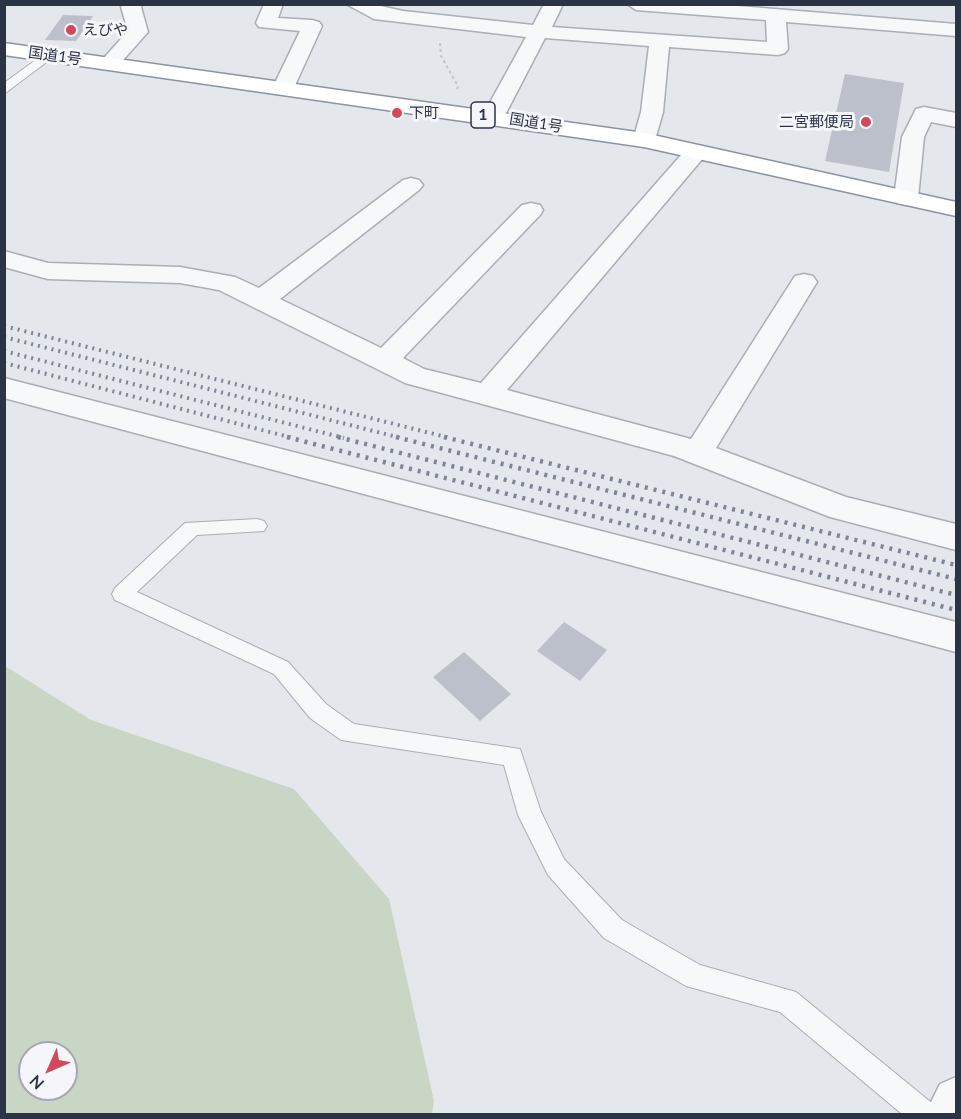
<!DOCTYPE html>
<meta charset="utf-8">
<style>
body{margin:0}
#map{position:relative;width:961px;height:1119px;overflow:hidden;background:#e4e7ec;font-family:Lato,sans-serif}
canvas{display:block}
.frame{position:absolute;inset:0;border:6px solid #2b3445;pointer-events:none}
.north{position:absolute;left:18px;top:1041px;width:60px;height:60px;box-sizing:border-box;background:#f4f6f9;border:2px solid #a4a8b1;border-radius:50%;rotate:225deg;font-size:16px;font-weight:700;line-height:24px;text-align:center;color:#2b3445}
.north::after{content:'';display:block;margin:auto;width:21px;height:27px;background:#d1495b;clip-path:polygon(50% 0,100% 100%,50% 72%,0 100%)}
</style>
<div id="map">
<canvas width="961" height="1119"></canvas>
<div class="frame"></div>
<div class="north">N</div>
</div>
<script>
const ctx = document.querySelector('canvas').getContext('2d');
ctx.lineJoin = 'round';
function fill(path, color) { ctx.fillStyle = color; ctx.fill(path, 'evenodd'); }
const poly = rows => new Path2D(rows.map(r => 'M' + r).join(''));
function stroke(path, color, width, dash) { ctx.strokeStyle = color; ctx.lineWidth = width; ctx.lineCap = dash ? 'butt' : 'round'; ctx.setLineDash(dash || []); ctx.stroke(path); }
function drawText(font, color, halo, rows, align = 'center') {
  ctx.font = font + ' Lato,"Noto Sans JP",sans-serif'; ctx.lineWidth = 6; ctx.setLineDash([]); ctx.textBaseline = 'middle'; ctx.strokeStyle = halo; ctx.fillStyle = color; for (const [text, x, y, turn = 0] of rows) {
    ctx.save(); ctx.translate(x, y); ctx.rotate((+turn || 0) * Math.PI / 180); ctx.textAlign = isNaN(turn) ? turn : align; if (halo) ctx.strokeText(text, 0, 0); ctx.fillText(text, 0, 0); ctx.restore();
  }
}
fill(poly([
 [5,666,91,720,294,789,389,899,434,1101,432,1114,5,1114],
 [30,1053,66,1053,66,1089,30,1089]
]), '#c9d6c5');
fill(poly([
 [63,15,93,16,76,41,45,40],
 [845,74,904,83,889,172,825,161],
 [564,622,607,650,580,681,537,651],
 [464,652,511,694,480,721,433,677]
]), '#bbc0ca');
const lane = poly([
 [48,51,54,55,52,58,4,94,4,83,48,51],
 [257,519,264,521,267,526,264,531,197,535,137,592,288,662,326,704,354,724,520,749,541,812,564,859,622,920,700,965,796,992,933,1104,937,1114,902,1114,780,1012,686,986,604,938,548,875,518,815,504,765,341,740,310,718,274,674,115,600,112,594,115,588,185,523,257,519]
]);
const street = poly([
 [123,4,142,4,141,7,148,32,116,68,102,68,99,64,102,60,128,31,121,7,123,4],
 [264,4,283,4,278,18,312,20,319,22,322,26,292,92,276,92,273,87,300,31,259,27,256,23,264,4],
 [346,4,372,4,403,11,533,25,544,4,563,4,552,27,767,42,766,20,636,10,627,4,714,4,956,24,956,36,786,22,788,49,785,53,778,55,669,47,663,112,655,140,652,145,644,147,636,145,633,140,641,112,649,46,545,38,504,117,501,122,493,124,485,122,482,117,526,37,374,19,346,4],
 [924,107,956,113,956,127,931,122,924,137,918,198,915,203,906,205,897,203,894,198,902,137,916,109,924,107],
 [696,145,704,147,707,152,704,157,507,390,691,439,795,276,804,274,813,276,817,282,716,448,846,497,956,524,956,550,830,517,674,456,405,383,219,290,180,283,48,279,4,267,4,251,48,263,180,267,235,277,259,288,403,180,411,178,419,180,423,185,419,190,280,299,381,348,522,205,531,203,540,205,543,210,540,215,403,358,424,369,481,383,688,147,696,145],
 [4,378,956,622,956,652,4,398,4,378],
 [956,1077,956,1114,925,1114,940,1084,956,1077]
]);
const highway = poly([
 [4,43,644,133,956,202,956,216,644,147,4,55,4,43]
]);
stroke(lane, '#a9aeb7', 2);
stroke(street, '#a9aeb7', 3);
stroke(highway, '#8b94a3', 3);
stroke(poly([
 [440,43,441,56,458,86,457,90]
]), '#c2c5cb', 2, [3, 3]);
fill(lane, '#f7f8fa');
fill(street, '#f7f8fa');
fill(highway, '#fff');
stroke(poly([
 [4,326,450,438],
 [4,337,401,438],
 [4,351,344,438],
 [4,363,293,438]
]), '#7d8696', 4, [2, 5]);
stroke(poly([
 [287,437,956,610],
 [338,437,956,595],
 [396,437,956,579],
 [444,437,956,565]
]), '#7d8696', 4.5, [3, 6]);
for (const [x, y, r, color] of [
 [71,30,6,"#d1495b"],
 [397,113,6,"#d1495b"],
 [866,122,6,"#d1495b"]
]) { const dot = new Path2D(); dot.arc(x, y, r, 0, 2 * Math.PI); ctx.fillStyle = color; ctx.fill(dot); stroke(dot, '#f4f6f9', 2); }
drawText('15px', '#2b3445', '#f4f6f9', [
 ["えびや",83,30],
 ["下町",409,113],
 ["二宮郵便局",854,122,"right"]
], 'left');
drawText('15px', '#2b3445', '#f4f6f9', [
 ["国道1号",55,56,8],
 ["国道1号",536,123,9]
]);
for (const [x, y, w] of [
 [483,115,24]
]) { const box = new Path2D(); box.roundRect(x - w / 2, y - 13, w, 26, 4.5); ctx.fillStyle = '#f4f6f9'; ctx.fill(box); stroke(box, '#2b3445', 1.5); }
drawText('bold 16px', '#2b3445', null, [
 ["1",483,115]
]);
</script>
